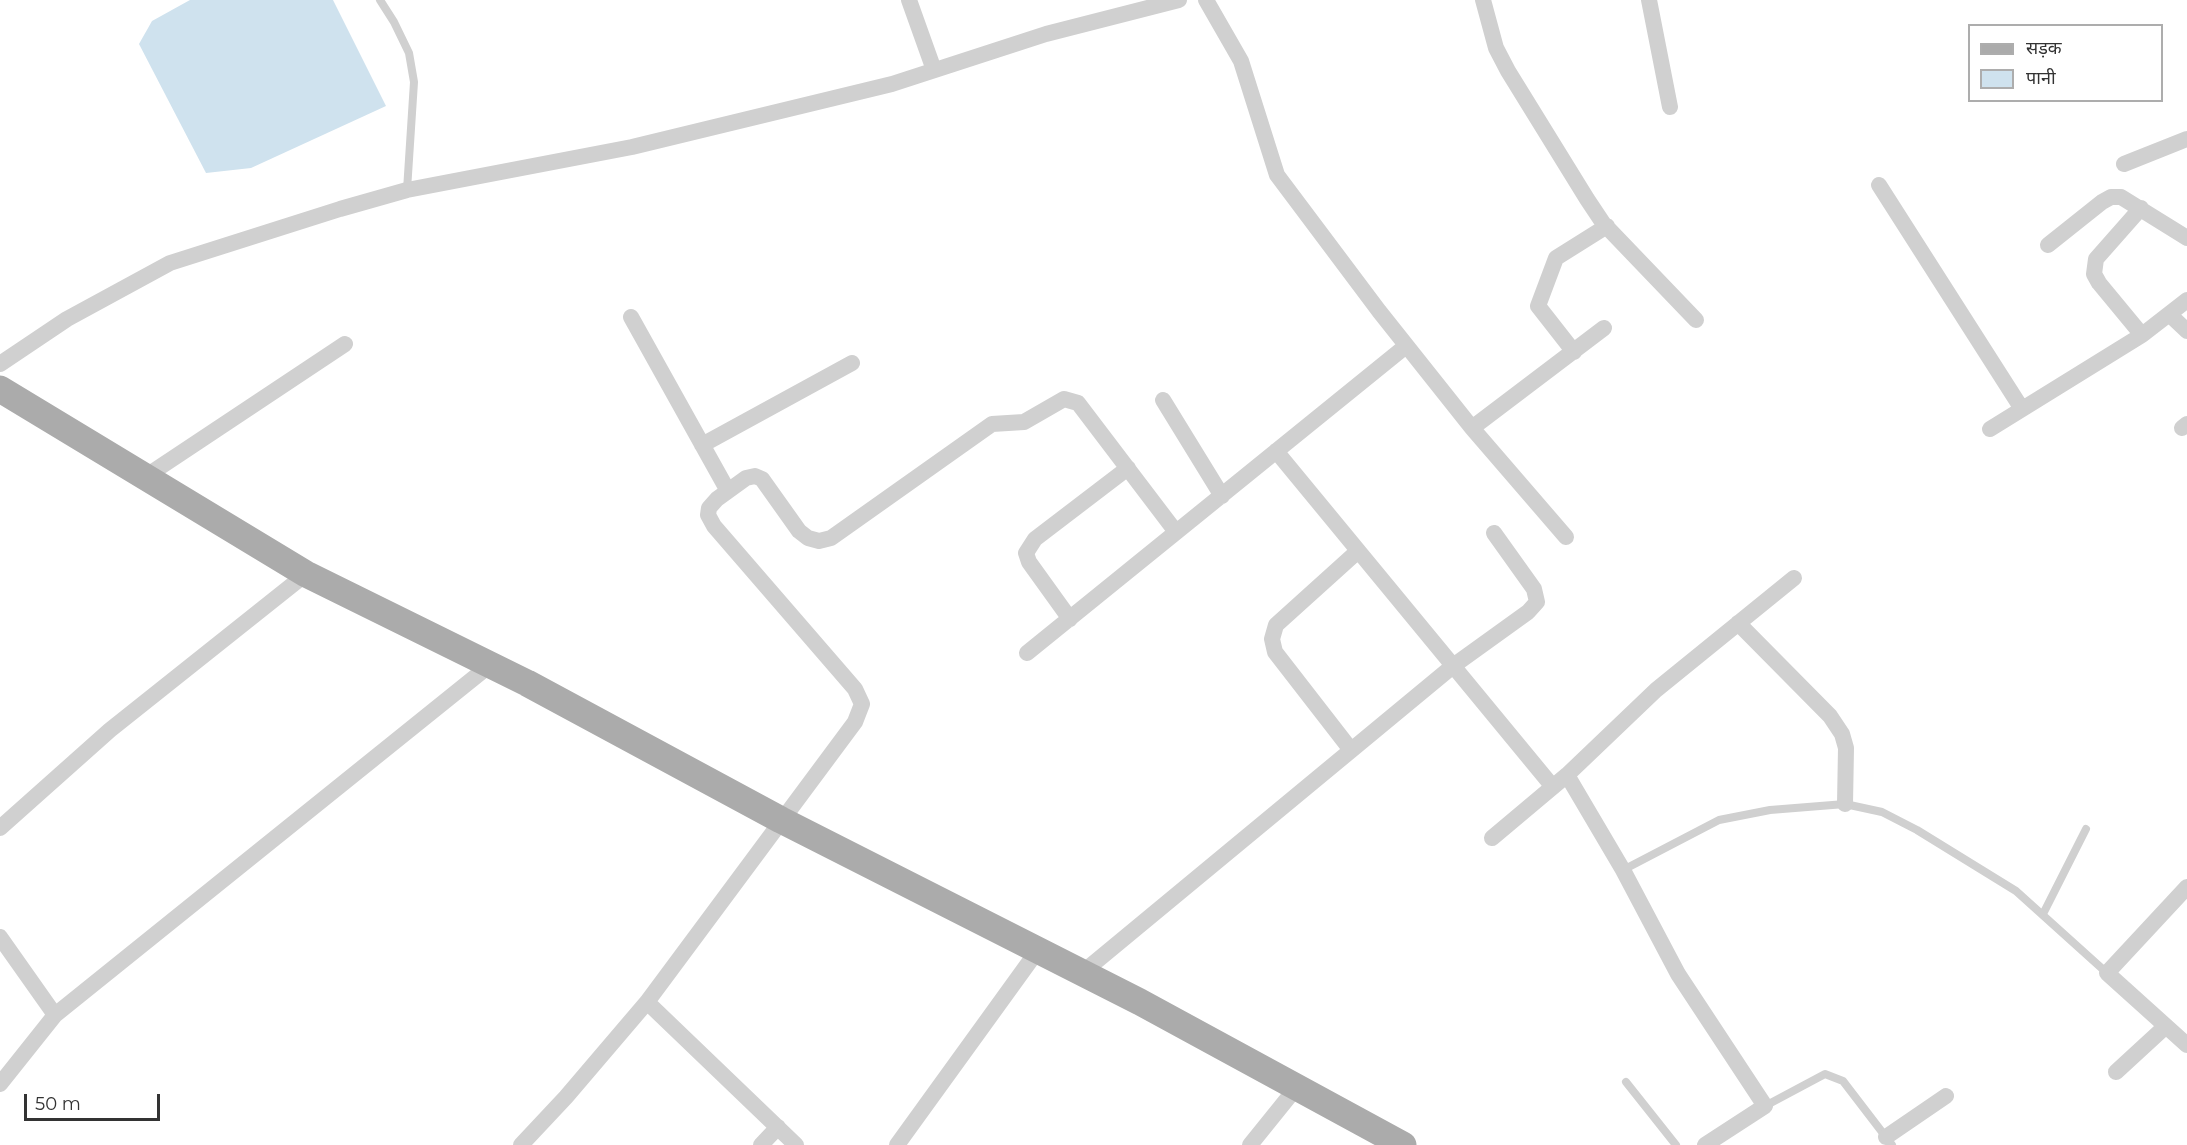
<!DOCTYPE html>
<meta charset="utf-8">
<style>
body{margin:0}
#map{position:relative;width:2187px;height:1145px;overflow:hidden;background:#fff;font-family:Montserrat,"Noto Sans Devanagari",sans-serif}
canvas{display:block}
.legend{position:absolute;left:1968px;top:24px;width:195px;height:78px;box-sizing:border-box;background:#fff;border:2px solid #adadad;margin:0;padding:8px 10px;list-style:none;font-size:18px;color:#333}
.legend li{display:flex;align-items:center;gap:12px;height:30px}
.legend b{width:30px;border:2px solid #adadad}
.scale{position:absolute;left:24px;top:1094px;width:136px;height:27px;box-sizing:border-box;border:3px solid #333;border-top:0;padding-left:8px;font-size:18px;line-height:21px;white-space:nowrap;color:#333;-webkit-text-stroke:4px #fff;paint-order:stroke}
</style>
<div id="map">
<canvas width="2187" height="1145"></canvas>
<ul class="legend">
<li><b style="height:8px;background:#ababab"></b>सड़क</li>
<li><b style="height:16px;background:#cfe2ee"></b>पानी</li>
</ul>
<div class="scale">50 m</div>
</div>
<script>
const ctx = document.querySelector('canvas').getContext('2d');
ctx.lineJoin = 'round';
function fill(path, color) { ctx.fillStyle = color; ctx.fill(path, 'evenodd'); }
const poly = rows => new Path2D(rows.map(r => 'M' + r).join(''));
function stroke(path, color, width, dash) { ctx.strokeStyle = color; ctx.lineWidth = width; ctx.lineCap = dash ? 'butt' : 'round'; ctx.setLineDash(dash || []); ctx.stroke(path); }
fill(poly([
 [190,0,333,0,386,106,251,168,206,173,139,44,152,21]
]), '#cfe2ee');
stroke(poly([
 [380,0,394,22,409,53,414,82,407,190],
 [1623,870,1719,820,1770,810,1845,804,1882,812,1917,830,2016,891,2107,973],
 [2043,914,2086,829],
 [1626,1082,1676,1145],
 [1765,1106,1825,1074,1843,1081,1892,1145]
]), '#d0d0d0', 8);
stroke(poly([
 [909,0,934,70],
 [1206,0,1241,61,1277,175,1379,311,1472,428,1566,537],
 [1483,0,1496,48,1508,71,1587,199,1603,223,1696,320],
 [1649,0,1670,107],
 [2124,164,2187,139],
 [1879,185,2022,409],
 [2141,208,2096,259,2094,274,2099,283,2142,335,2187,300],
 [2048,245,2102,202,2111,197,2121,197,2187,238],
 [2169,314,2187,331],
 [631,317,728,491],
 [1574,352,1538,306,1556,258,1607,226],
 [0,364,67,319,170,263,340,209,407,190,632,147,892,84,1046,34,1179,0],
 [1163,400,1222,496],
 [1472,428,1604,328],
 [2182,428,2187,424],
 [1990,429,2142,335],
 [702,445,852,363],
 [1276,451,1553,787],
 [145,477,345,344],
 [1070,619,1029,562,1026,553,1035,539,1128,468],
 [1738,623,1830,716,1842,734,1846,748,1845,804],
 [1027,653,1406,346],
 [1351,750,1275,652,1272,639,1276,625,1358,551],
 [1567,775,1623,870,1678,974,1765,1106,1705,1145],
 [0,828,110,730,306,574],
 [1492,838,1567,775,1656,690,1794,578],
 [2187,887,2107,973,2187,1045],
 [0,937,55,1015,0,1084],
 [1082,973,1453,666,1528,612,1537,602,1534,589,1494,533],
 [647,1002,796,1145],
 [55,1015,490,665],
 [2116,1072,2166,1026],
 [1886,1137,1946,1096],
 [521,1145,566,1097,647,1002,855,722,862,704,855,689,714,526,708,515,709,508,717,499,746,478,755,476,762,479,799,531,808,538,819,541,831,538,992,424,1024,422,1064,399,1078,403,1176,532],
 [761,1145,778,1127],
 [897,1145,1038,950],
 [1250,1145,1296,1088]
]), '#d0d0d0', 16);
stroke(poly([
 [0,389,306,574,527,683,781,820,1140,1002,1403,1145]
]), '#ababab', 27);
</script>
